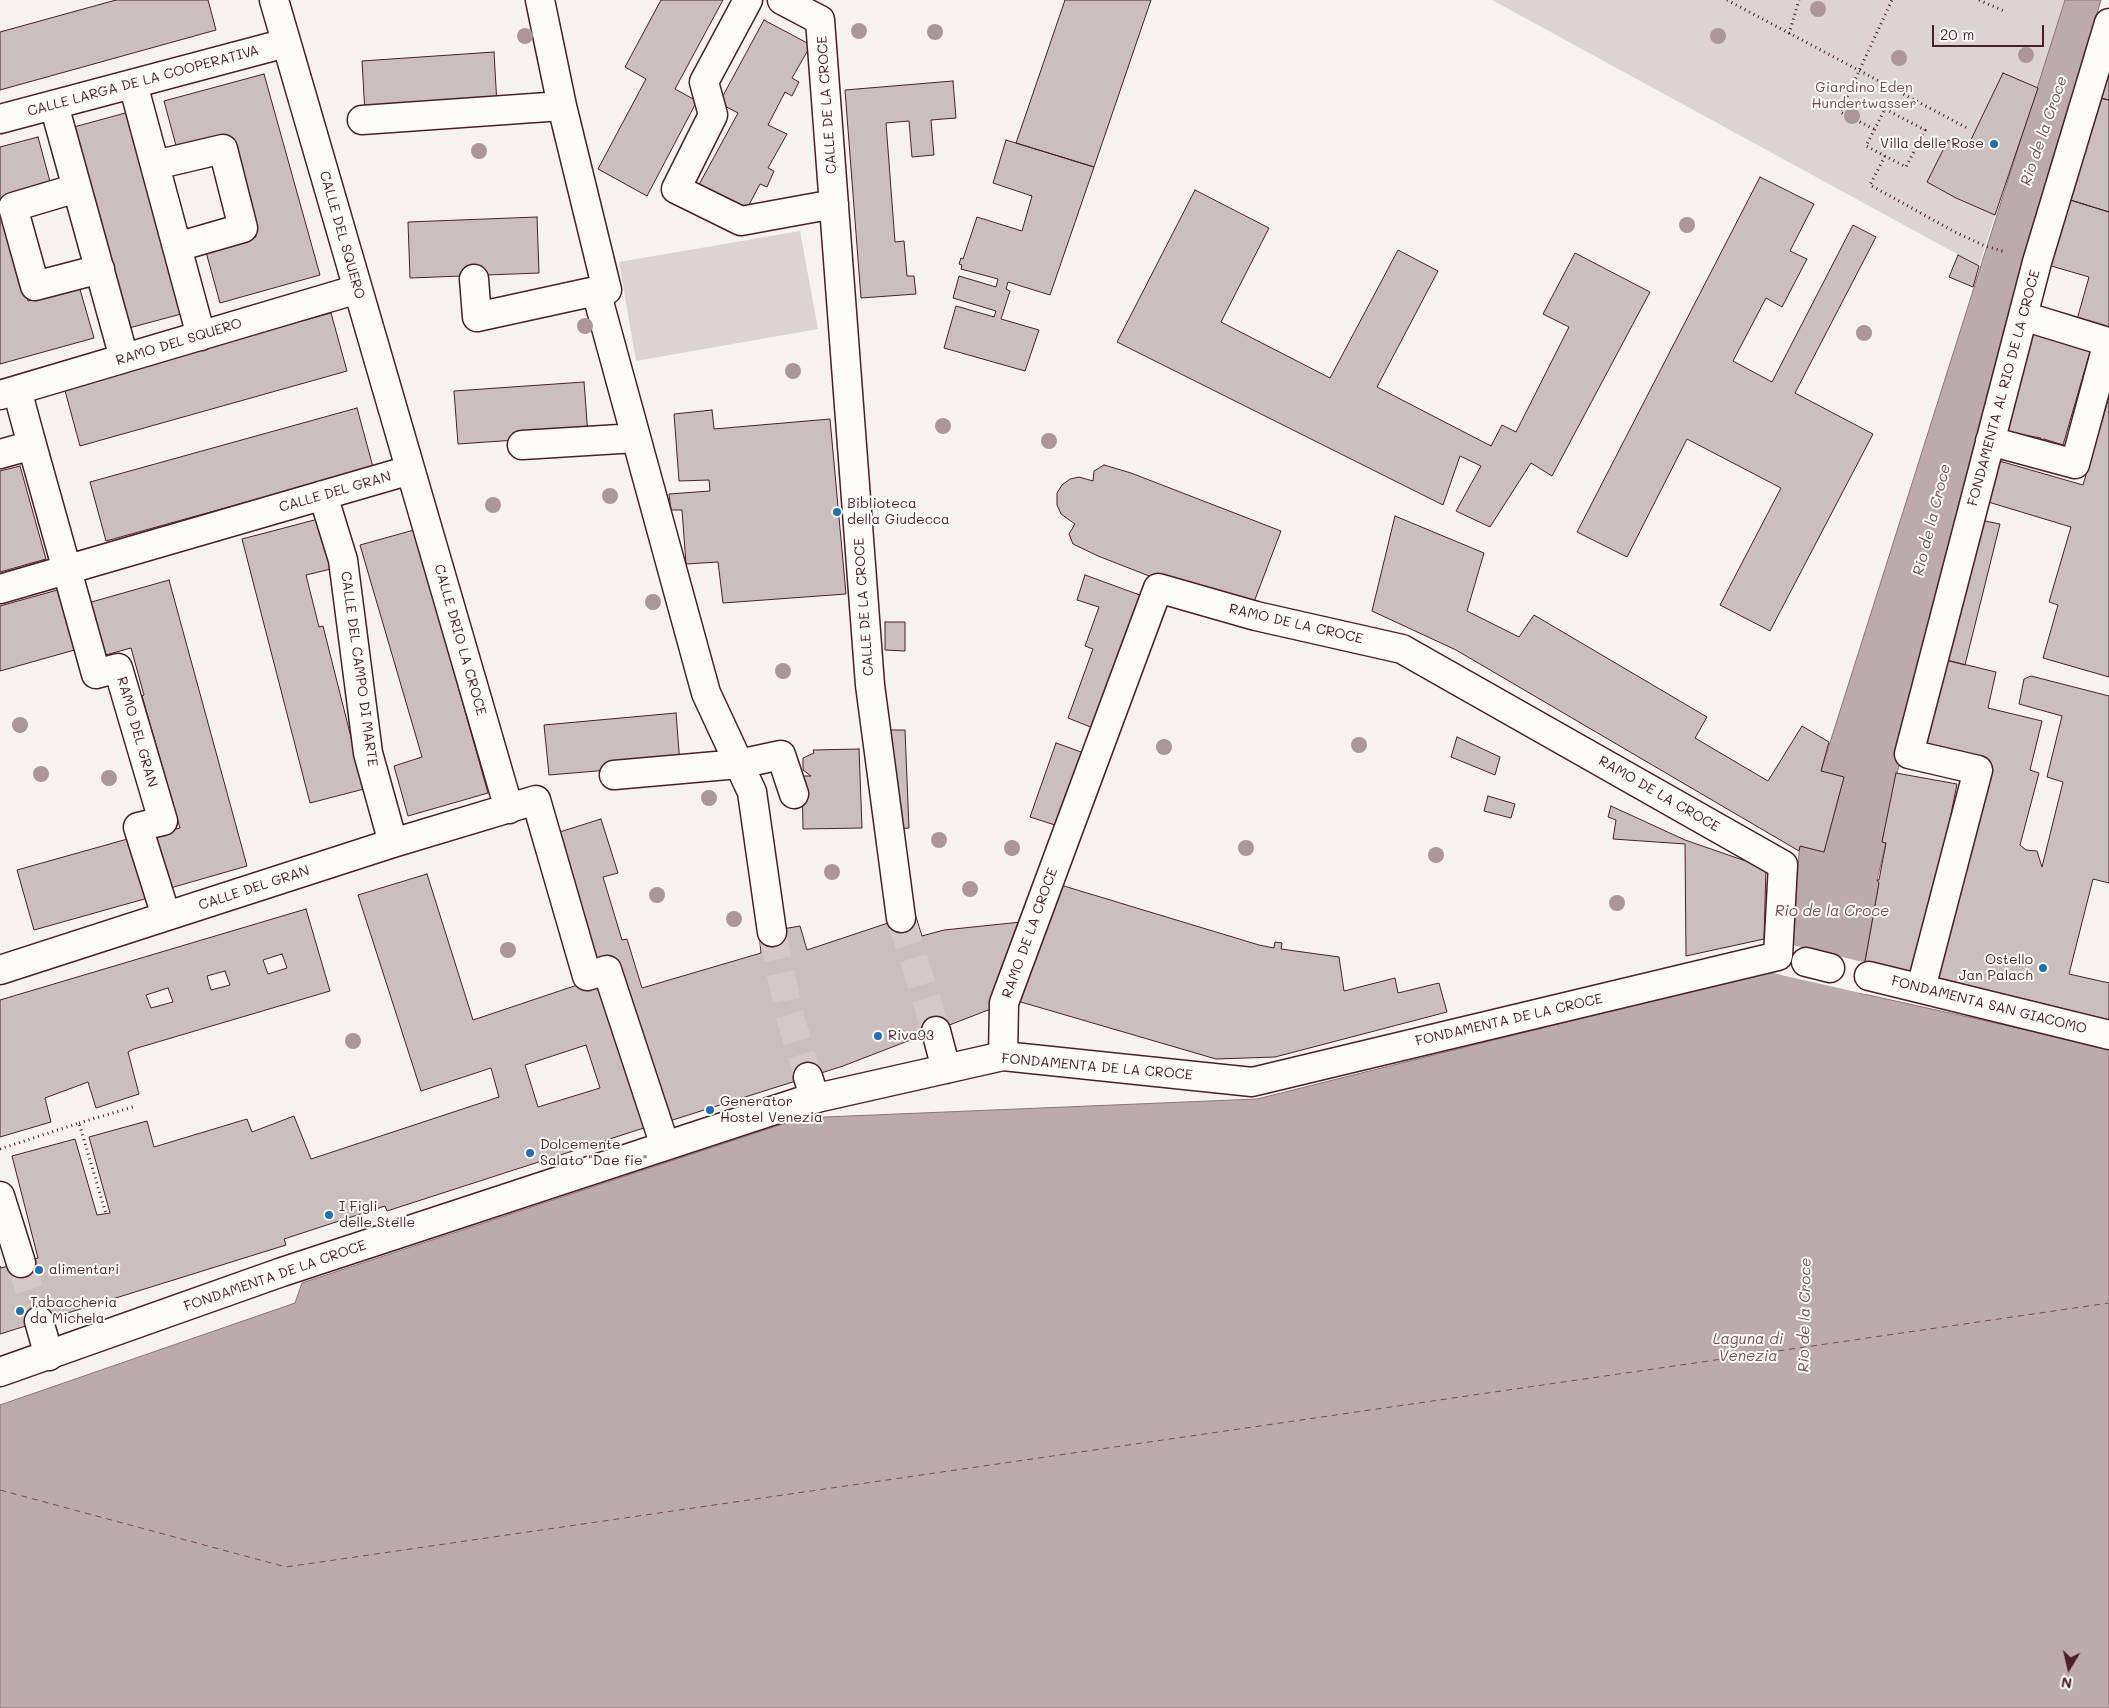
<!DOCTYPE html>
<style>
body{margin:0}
#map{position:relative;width:2109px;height:1708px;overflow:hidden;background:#f6f3ef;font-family:Mali,sans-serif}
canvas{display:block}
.north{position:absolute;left:2044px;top:1643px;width:50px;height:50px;-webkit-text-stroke:4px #fdfcf7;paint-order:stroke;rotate:189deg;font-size:14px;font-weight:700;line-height:20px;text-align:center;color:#4a1f2b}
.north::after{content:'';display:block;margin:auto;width:18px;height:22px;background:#4a1f2b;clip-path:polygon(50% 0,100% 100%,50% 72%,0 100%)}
.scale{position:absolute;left:1932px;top:25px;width:112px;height:22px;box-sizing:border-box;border:2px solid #4a1f2b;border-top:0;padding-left:6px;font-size:15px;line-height:18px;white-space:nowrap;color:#4a1f2b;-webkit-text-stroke:4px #fdfcf7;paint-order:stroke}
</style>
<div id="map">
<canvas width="2109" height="1708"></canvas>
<div class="north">N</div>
<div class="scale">20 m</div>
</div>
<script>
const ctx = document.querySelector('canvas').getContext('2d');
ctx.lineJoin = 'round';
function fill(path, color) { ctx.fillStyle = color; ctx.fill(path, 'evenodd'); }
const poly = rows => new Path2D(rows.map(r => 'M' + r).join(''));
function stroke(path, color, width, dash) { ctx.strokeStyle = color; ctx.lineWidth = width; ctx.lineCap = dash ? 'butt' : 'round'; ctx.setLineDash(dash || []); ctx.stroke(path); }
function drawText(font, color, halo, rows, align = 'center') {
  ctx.font = font + ' Mali,sans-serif'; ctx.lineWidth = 4; ctx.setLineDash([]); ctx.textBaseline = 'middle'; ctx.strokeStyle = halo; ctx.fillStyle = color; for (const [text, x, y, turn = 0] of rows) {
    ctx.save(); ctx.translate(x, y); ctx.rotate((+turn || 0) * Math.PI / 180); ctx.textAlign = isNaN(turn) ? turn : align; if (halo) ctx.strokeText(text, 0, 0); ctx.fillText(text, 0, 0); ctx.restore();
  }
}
fill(poly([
 [1492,0,2065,0,2038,88,2003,74,1967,148,1947,140,1928,181,1995,215,1979,266],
 [800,231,818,329,636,361,619,262]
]), '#dcd4d2');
const water = poly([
 [2065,0,2101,0,2063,129,1908,724,1882,842,1886,843,1877,880,1879,883,1859,993,2109,1048,2109,1708,0,1708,0,1405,295,1303,302,1283,801,1118,1257,1099,1767,972,1782,975,1787,861,1798,863,1800,846,1824,852,1844,777,1821,771,2065,0]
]);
fill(water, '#bbabac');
stroke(water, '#8e7378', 1);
fill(poly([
 [1784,943,1867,963,1862,991,1866,992,1865,994,1772,973,1772,971,1780,972]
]), '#f6f3ef');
stroke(poly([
 [0,1490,286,1567,2109,1303]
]), '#725058', 1, [6, 5]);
const building = poly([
 [116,0,208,0,216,30,0,90,0,32,116,0],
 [661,0,723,0,675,89,697,101,647,196,598,169,646,79,625,67,661,0],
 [1065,0,1151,0,1094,167,1016,143,1065,0],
 [764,20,811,45,792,78,799,82,792,96,785,92,768,125,787,134,768,168,774,171,767,187,760,184,742,218,695,192,738,113,719,103,764,20],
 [494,52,497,105,365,113,362,61,494,52],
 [2109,69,2109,100,2100,98,2109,69],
 [2003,73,2038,88,1995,215,1956,198,1927,182,1948,140,1967,148,2003,73],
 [264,74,320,275,220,303,206,252,256,237,228,139,178,153,164,101,264,74],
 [953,81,956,118,931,120,934,155,912,157,909,121,886,123,895,242,904,241,907,276,914,276,916,294,861,298,845,90,953,81],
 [2100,98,2109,100,2109,212,2067,199,2100,98],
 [129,112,185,313,129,328,74,127,129,112],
 [38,137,52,189,1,203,28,301,79,286,94,338,0,364,0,147,38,137],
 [1006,140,1094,167,1050,295,1008,282,1006,289,1010,291,1001,319,1039,330,1025,371,944,348,956,306,994,317,996,311,953,298,959,276,996,287,998,279,961,269,962,265,959,264,961,258,963,259,977,217,1022,231,1032,196,993,183,1006,140],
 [1760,177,1814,204,1790,251,1807,259,1782,307,1766,298,1733,361,1772,382,1853,225,1876,237,1795,393,1873,434,1770,631,1720,605,1781,488,1687,439,1627,557,1577,532,1760,177],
 [1195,190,1269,228,1221,322,1330,378,1398,250,1438,271,1377,387,1491,446,1502,425,1516,432,1569,327,1543,314,1575,253,1650,292,1552,476,1531,463,1490,527,1456,511,1481,466,1460,456,1443,505,1117,342,1195,190],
 [2067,199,2109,212,2109,333,2076,323,2089,277,2048,265,2067,199],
 [537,217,539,273,410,278,408,222,537,217],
 [1958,255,1979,266,1973,287,1949,277,1958,255],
 [331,313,347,371,80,446,64,387,331,313],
 [2032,328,2092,345,2063,445,2044,439,2041,440,2041,438,2007,432,2004,425,2032,328],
 [584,382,588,435,458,444,454,391,584,382],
 [2109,397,2109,677,2043,658,2058,605,2049,602,2071,527,1985,501,1996,460,2083,485,2109,397],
 [357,408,373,467,106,541,90,482,357,408],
 [712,410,714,429,830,419,846,594,723,603,718,562,686,564,682,510,671,510,669,494,710,491,709,480,679,481,674,414,712,410],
 [1104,465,1131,473,1281,531,1249,615,1098,556,1073,544,1069,534,1075,524,1061,514,1057,505,1057,493,1062,485,1070,479,1079,477,1093,481,1094,471,1104,465],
 [20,466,46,559,0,572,0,471,20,466],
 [1395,516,1484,553,1467,611,1519,637,1534,615,1707,717,1695,738,1768,781,1802,726,1829,742,1821,771,1844,777,1824,852,1800,846,1799,851,1456,650,1372,611,1395,516],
 [322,518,335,568,306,575,319,627,323,626,364,789,310,803,242,539,322,518],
 [1980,520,2000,524,1965,665,1946,660,1980,520],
 [414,530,488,793,408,816,394,766,422,757,360,545,414,530],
 [1085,575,1148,598,1098,730,1068,718,1093,649,1085,646,1099,607,1077,600,1085,575],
 [169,580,247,866,167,889,153,835,180,828,142,696,144,695,131,648,102,656,88,603,169,580],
 [61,589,78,649,0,671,0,606,61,589],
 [885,622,905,622,905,651,885,650,885,622],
 [1946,660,1996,672,1988,708,2042,721,2030,770,2039,773,2020,845,2026,850,2037,851,2042,867,2063,782,2047,777,2062,716,2019,704,2024,679,2031,676,2109,696,2109,883,2093,879,2069,974,2109,983,2109,1020,1930,976,1988,761,1926,747,1946,660],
 [676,713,680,764,549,775,544,725,676,713],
 [883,730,905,730,909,828,898,829,883,730],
 [1457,737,1500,757,1495,775,1451,757,1457,737],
 [1056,743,1087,754,1061,827,1030,817,1056,743],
 [859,749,862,828,803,829,802,776,811,776,803,770,803,758,814,753,813,750,859,749],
 [1896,773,1957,784,1919,975,1865,962,1879,883,1877,880,1879,880,1886,843,1882,842,1896,773],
 [1488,796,1515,804,1511,818,1484,811,1488,796],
 [1611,806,1685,840,1766,868,1764,939,1686,956,1685,844,1613,839,1616,820,1608,817,1611,806],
 [601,819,618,873,603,877,622,940,627,939,642,988,761,953,759,933,800,926,807,950,915,914,922,936,944,930,1021,922,996,1007,843,1066,660,1124,566,886,550,835,601,819],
 [131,838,148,898,34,930,17,870,131,838],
 [427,874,473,1020,604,976,650,1126,387,1211,385,1206,284,1239,286,1245,0,1334,0,1266,1,1268,38,1258,12,1156,75,1139,97,1215,110,1213,89,1137,147,1121,154,1147,247,1119,252,1132,294,1116,311,1159,499,1097,491,1068,421,1091,358,895,427,874],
 [586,1045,600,1088,538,1107,525,1065,586,1045],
 [1054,883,1259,945,1274,948,1275,942,1282,943,1281,949,1339,957,1344,991,1395,978,1398,993,1439,983,1447,1012,1275,1057,1216,1059,1014,1000,1054,883],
 [306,909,330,991,134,1049,128,1052,139,1094,96,1108,88,1082,45,1098,51,1122,0,1137,0,1000,306,909],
 [282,954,287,968,268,974,263,960,282,954],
 [225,971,230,985,211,990,207,976,225,971],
 [168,988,173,1002,151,1008,146,995,168,988]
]);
fill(building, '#cbbfbe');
stroke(building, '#4a1f2b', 1);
stroke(poly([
 [901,918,936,1031],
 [772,932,789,1013,808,1077],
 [21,1263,39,1321]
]), '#d4c9c8', 28, [28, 14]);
const street = poly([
 [274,0,509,809],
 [540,0,562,106,607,290,596,291,706,693,752,792,772,932],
 [748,0,704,82,713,115,676,189,741,221,834,204],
 [782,0,820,20,870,685,901,918],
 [133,84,201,336],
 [54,105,124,358],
 [0,119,286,43],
 [362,120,562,106],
 [155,165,223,149,243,228,177,247],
 [77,188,13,207,35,286,100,269],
 [474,279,477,317,596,291],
 [17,390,32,445],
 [0,395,358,289],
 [1990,441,2075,464,2108,342,2023,316],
 [522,445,636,438],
 [0,454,32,445,96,674,118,668,163,821,138,827,166,916],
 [323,495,343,560,368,753,393,843],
 [0,589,410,470],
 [614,775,739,764,781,755,794,794],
 [1806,962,1830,968],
 [0,970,393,843,536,800,587,976,607,970,665,1146],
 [1869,976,2109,1035],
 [1921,988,1978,770,1909,754,2037,262,2109,23],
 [936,1031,946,1069],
 [808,1077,815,1099],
 [0,1196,21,1263],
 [39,1321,49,1356],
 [0,1372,282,1272,799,1102,1003,1056,1252,1082,1778,956,1783,865,1402,649,1256,616,1158,588,1004,1003,1003,1056]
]);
stroke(street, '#4a1f2b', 31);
stroke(poly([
 [1727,0,1967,128],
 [1979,0,2004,11],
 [1789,34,1799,0],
 [1885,109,1925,130,1906,167,1866,146,1885,109],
 [1874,129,1840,112,1892,0],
 [1885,156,1870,185,1955,232,1985,246,2006,252],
 [79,1123,136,1106],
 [0,1149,79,1123,106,1214]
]), '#4a1f2b', 3, [1, 4]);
stroke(street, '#fdfcf7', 28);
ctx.fillStyle = '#ab979a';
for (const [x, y] of [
 [1818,9],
 [859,31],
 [935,32],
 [525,36],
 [1718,36],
 [2026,55],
 [1899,58],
 [1852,116],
 [479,151],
 [1687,225],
 [585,326],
 [1864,333],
 [793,371],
 [943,426],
 [1049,441],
 [610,496],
 [493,505],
 [653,602],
 [783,671],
 [20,725],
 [1359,745],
 [1164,747],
 [41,774],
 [109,778],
 [709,798],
 [939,840],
 [1012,848],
 [1246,848],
 [1436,855],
 [832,872],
 [970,889],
 [657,895],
 [1617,903],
 [734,919],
 [508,950],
 [353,1041]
]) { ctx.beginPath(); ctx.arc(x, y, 8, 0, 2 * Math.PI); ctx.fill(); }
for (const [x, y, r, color] of [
 [1994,144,5,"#1f6fb2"],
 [837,512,5,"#1f6fb2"],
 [2043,968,5,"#1f6fb2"],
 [878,1036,5,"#1f6fb2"],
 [710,1110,5,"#1f6fb2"],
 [530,1153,5,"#1f6fb2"],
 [329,1215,5,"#1f6fb2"],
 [39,1270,5,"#1f6fb2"],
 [20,1311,5,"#1f6fb2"]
]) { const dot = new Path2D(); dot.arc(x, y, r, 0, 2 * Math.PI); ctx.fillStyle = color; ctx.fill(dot); stroke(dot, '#fdfcf7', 2); }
drawText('14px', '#4a1f2b', '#fdfcf7', [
 ["CALLE LARGA DE LA COOPERATIVA",143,81,-15],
 ["CALLE DE LA CROCE",827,105,-94],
 ["CALLE DEL SQUERO",342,235,74],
 ["RAMO DEL SQUERO",179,342,-17],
 ["FONDAMENTA AL RIO DE LA CROCE",2004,388,-75],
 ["CALLE DEL GRAN",335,492,-16],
 ["CALLE DE LA CROCE",864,607,-94],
 ["RAMO DE LA CROCE",1296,624,13],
 ["CALLE DRIO LA CROCE",460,640,74],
 ["CALLE DEL CAMPO DI MARTE",359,669,82],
 ["RAMO DEL GRAN",137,732,74],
 ["RAMO DE LA CROCE",1659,794,30],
 ["CALLE DEL GRAN",254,888,-18],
 ["RAMO DE LA CROCE",1030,933,-70],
 ["FONDAMENTA SAN GIACOMO",1989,1005,14],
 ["FONDAMENTA DE LA CROCE",1509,1020,-13],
 ["FONDAMENTA DE LA CROCE",1097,1067,5],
 ["FONDAMENTA DE LA CROCE",275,1276,-19]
]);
drawText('14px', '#6e4c55', '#fdfcf7', [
 ["Giardino Eden",1864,88],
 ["Hundertwasser",1864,104]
]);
drawText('14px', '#4a1f2b', '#fdfcf7', [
 ["Villa delle Rose",1984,144,"right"],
 ["Biblioteca",847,504],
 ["della Giudecca",847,520],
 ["Ostello",2033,960,"right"],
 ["Jan Palach",2033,976,"right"],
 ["Riva93",888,1036],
 ["Generator",720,1102],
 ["Hostel Venezia",720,1118],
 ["Dolcemente",540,1145],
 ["Salato \"Dae fie\"",540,1161],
 ["I Figli",339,1207],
 ["delle Stelle",339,1223],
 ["alimentari",49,1270],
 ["Tabaccheria",30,1303],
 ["da Michela",30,1319]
], 'left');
drawText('italic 15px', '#725058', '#fdfcf7', [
 ["Rio de la Croce",2044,131,-71],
 ["Rio de la Croce",1932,520,-76],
 ["Rio de la Croce",1832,911],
 ["Rio de la Croce",1805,1315,-89],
 ["Laguna di",1748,1339],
 ["Venezia",1748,1356]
]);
</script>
